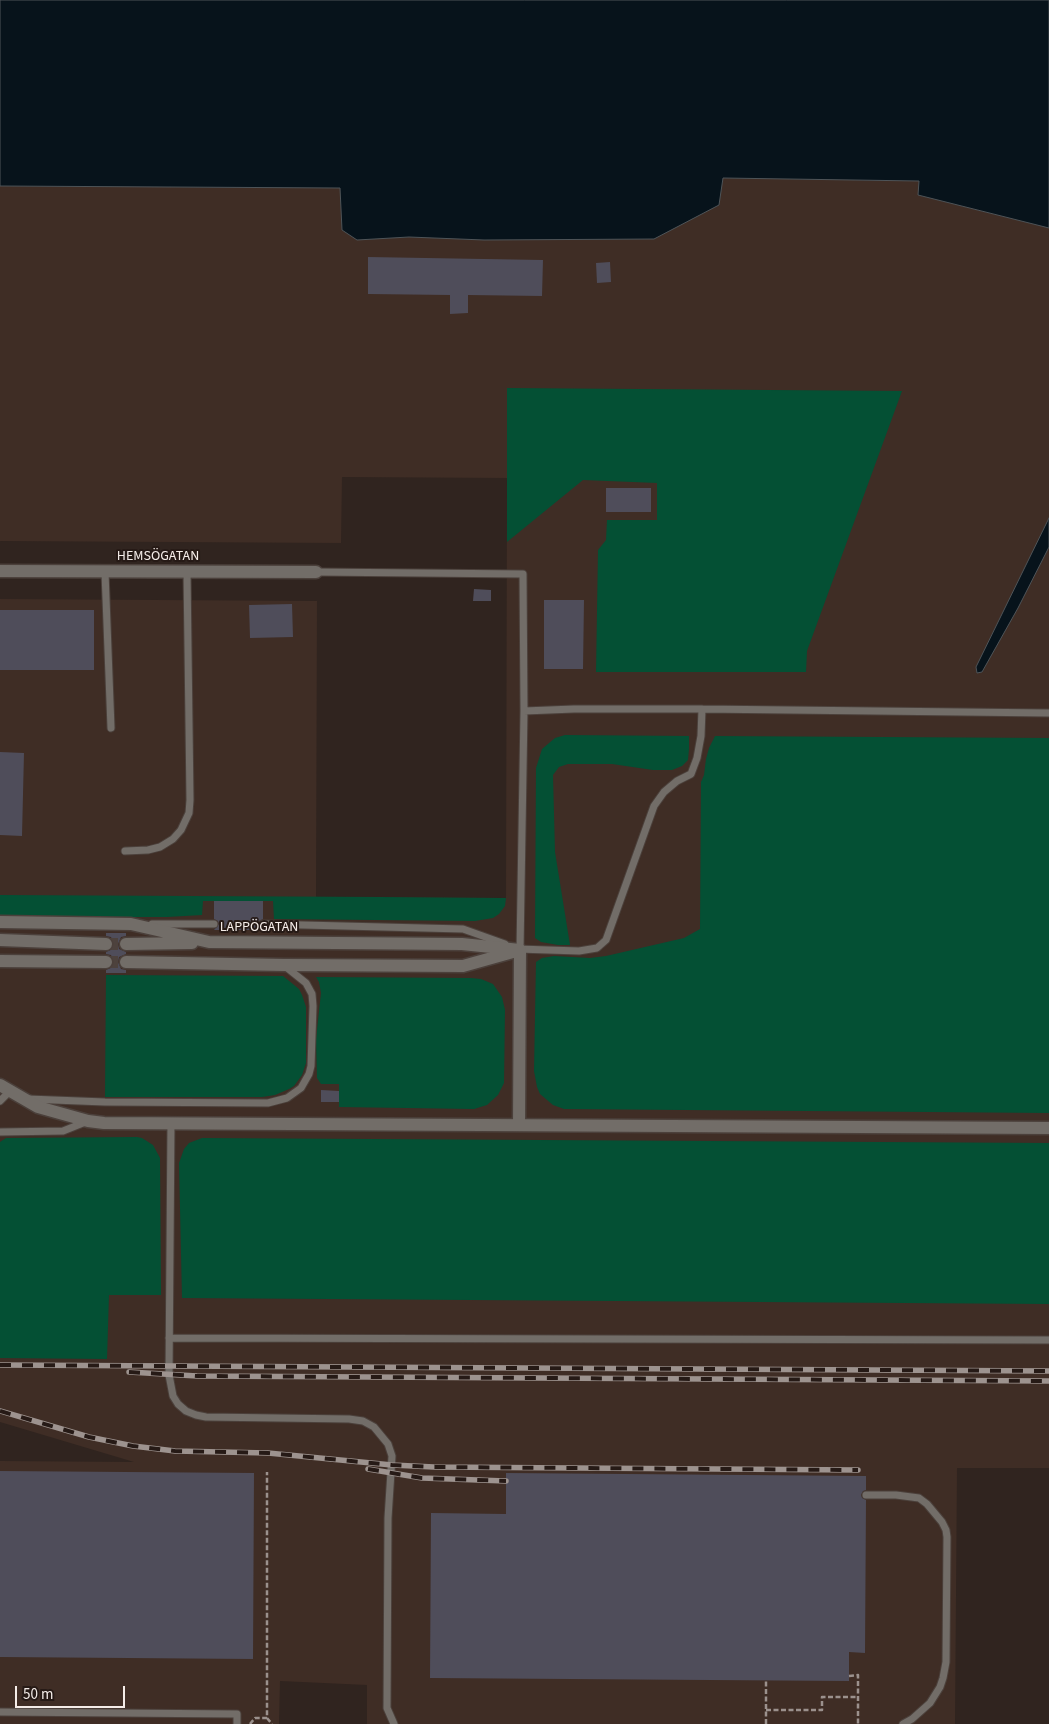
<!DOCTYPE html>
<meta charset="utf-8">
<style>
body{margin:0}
#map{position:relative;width:1049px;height:1724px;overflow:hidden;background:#30241f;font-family:"Source Sans 3",sans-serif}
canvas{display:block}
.scale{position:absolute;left:15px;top:1686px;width:110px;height:22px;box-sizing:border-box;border:2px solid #f4ece8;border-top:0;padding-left:6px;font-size:15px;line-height:18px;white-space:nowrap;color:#f4ece8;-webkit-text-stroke:4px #261a16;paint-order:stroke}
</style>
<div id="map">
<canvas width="1049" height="1724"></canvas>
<div class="scale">50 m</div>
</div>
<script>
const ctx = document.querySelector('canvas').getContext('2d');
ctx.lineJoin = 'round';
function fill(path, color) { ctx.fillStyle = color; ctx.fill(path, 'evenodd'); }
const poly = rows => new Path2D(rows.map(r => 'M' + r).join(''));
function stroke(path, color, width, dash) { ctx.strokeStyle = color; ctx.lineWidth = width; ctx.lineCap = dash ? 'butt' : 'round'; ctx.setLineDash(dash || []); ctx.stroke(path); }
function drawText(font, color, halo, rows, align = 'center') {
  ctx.font = font + ' "Source Sans 3",sans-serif'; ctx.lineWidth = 4; ctx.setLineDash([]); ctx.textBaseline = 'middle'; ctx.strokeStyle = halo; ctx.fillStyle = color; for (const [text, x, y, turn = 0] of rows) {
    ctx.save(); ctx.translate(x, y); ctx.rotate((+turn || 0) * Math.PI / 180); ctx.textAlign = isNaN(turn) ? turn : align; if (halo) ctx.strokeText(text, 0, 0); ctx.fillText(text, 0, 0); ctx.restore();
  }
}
fill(poly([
 [722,178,919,181,918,195,1049,228,1049,1468,957,1468,955,1724,367,1724,367,1685,280,1681,279,1724,0,1724,0,1461,134,1462,0,1422,0,599,317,601,316,897,506,898,507,478,342,477,341,543,0,541,0,186,341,188,342,230,357,239,409,237]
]), '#3f2d25');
fill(poly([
 [507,388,902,391,807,651,806,672,596,672,598,550,606,540,607,520,657,520,657,483,583,480,507,542],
 [565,735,689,736,689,749,688,760,682,766,672,770,653,770,612,764,568,764,559,767,553,775,555,852,570,945,558,945,541,942,535,938,536,768,542,749,555,738],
 [715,736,1049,738,1049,1113,564,1109,553,1105,540,1094,537,1087,534,1071,536,962,542,958,554,956,590,958,606,956,684,938,700,929,701,782,704,775,706,759,709,748],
 [0,895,383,897,506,898,505,906,499,914,493,918,475,921,274,919,273,901,203,901,202,915,167,917,0,917],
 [106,975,283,976,299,989,302,995,306,1007,306,1063,302,1075,294,1086,289,1089,275,1095,262,1097,105,1097],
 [316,977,471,978,481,979,493,984,502,997,505,1010,504,1083,498,1095,487,1105,474,1109,339,1107,339,1084,321,1084,317,1078,316,1039,321,993,319,982],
 [137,1137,142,1138,153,1145,160,1158,161,1295,109,1295,107,1359,0,1358,0,1142,6,1138],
 [202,1138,1049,1143,1049,1304,182,1298,179,1163,184,1149,189,1143]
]), '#045034');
const water = poly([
 [0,0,1049,0,1049,228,918,195,919,181,723,178,719,205,654,239,484,240,409,237,357,240,342,230,340,188,0,186,0,0],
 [1049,518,1049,547,1018,608,982,672,977,673,976,667,1049,518]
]);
fill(water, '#07131b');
stroke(water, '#4e5458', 1);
fill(poly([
 [368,257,543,260,542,296,468,295,468,313,450,314,450,295,368,294],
 [610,262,611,282,597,283,596,263],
 [606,488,651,488,651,512,606,512],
 [474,589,491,590,491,601,473,601],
 [544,600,584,600,583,669,544,669],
 [292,604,293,637,250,638,249,605],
 [0,610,94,610,94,670,0,670],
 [0,752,24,753,22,836,0,835],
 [214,901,263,901,263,919,259,921,258,924,263,930,214,930,219,924,218,921,214,919],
 [106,933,126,933,126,936,121,937,118,944,119,949,126,952,126,954,119,957,118,962,121,969,126,970,126,973,106,973,106,970,113,967,114,962,111,955,106,954,106,952,113,949,114,944,111,937,106,936],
 [321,1090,339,1091,339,1102,321,1102],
 [0,1471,254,1473,253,1659,0,1657],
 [506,1473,866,1476,866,1490,863,1491,861,1495,862,1498,866,1500,865,1653,849,1652,849,1681,430,1678,431,1513,506,1514]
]), '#4f4d5a');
stroke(poly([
 [106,944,126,944],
 [106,962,126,962]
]), '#4d423d', 12, [12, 6]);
const lane = poly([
 [105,572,111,728],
 [316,572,523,574,524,711,520,950],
 [524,711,574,709,702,709,1049,713],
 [125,851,148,850,160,847,173,839,181,830,189,813,190,800,187,572],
 [152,924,214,924],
 [263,924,463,929,505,944],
 [518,949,579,951,597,948,606,940,654,806,664,792,677,781,691,774,697,758,701,736,702,709],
 [28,1099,105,1102,268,1103,287,1098,301,1088,309,1074,311,1066,313,1006,312,994,306,983,286,967],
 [0,1101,10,1091],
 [171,1122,169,1375,173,1396,178,1404,186,1411,196,1415,206,1417,349,1419,363,1421,374,1427,388,1444,392,1456,388,1518,387,1708,394,1724],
 [0,1132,63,1131,88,1121],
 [169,1338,1049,1340],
 [866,1495,896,1495,919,1498,927,1504,942,1522,946,1530,947,1537,946,1662,943,1678,940,1687,930,1703,912,1719,903,1724],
 [0,1712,237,1714,237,1724]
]);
const street = poly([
 [0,571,316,572],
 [0,922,131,924,209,942,462,944,520,950],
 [0,940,106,944],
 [126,944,192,943],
 [0,961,106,962],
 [126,962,284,965,463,966,513,952],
 [0,1085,38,1107,88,1121,104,1123,1049,1128],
 [519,1125,520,950]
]);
stroke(lane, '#4b403b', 9);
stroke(street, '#4b403b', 15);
stroke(poly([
 [849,1676,858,1675,858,1724],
 [766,1710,822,1710,822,1697,858,1697],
 [267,1718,272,1724],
 [250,1724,255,1718,267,1718,267,1472],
 [766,1724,766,1681]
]), '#9b918d', 2.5, [5, 2.5]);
stroke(lane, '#726d68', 7);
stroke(street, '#726d68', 12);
const rail = poly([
 [0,1365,1049,1371],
 [129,1372,197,1376,1049,1381],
 [0,1411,89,1437,133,1446,175,1451,268,1453,392,1465,434,1467,858,1470],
 [368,1469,422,1478,506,1481]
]);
stroke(rail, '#9d938f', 5.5);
stroke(rail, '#261a16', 4, [11]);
drawText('14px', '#f4ece8', '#261a16', [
 ["HEMSÖGATAN",158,557],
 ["LAPPÖGATAN",259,928]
]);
</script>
